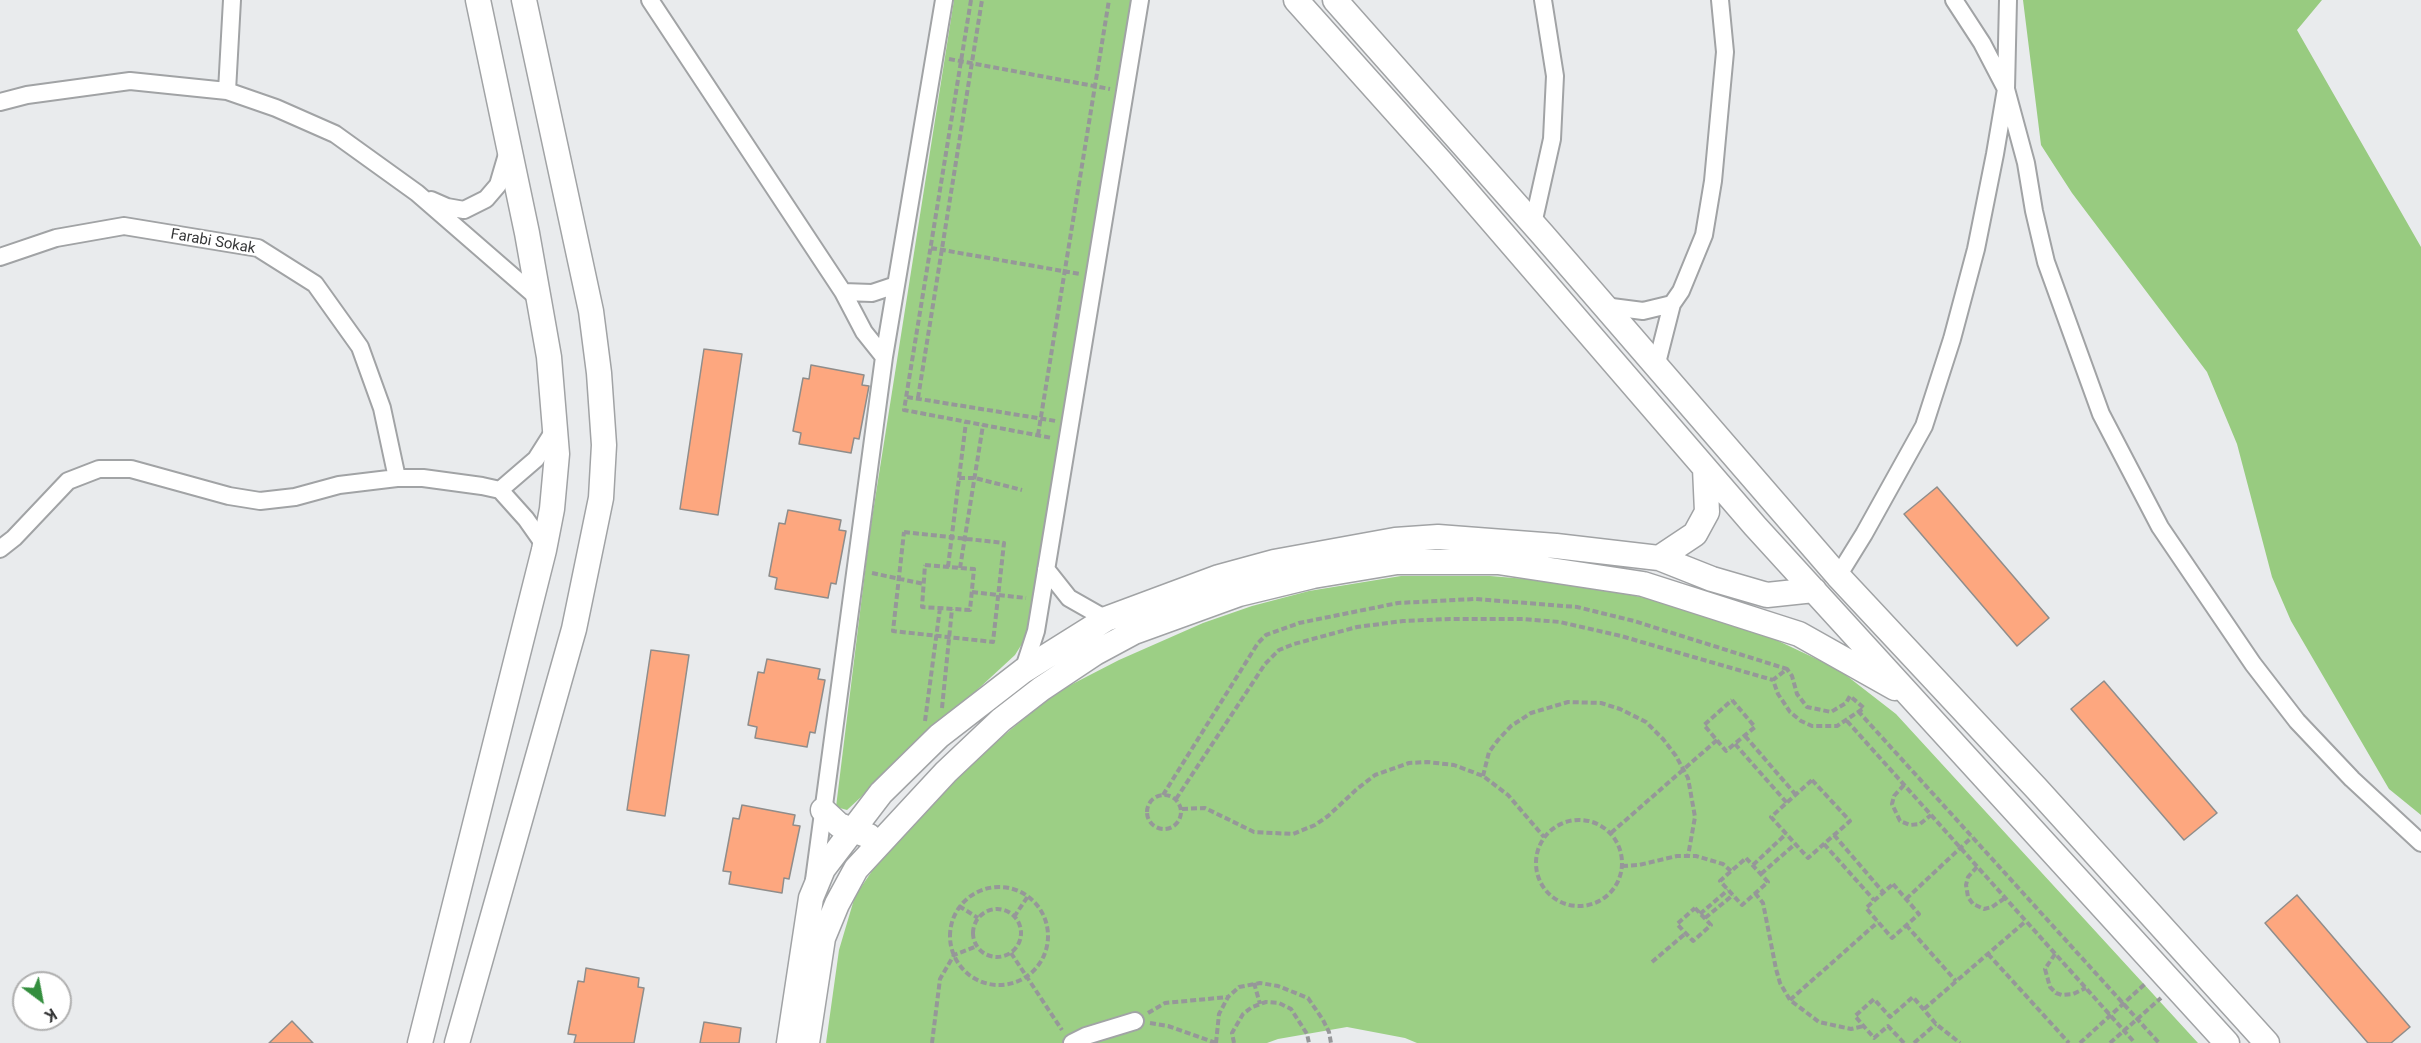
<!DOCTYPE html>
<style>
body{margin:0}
#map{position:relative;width:2421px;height:1043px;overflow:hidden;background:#e9ebed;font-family:Roboto,sans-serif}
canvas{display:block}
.north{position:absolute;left:12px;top:971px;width:60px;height:60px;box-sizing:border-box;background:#fff;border:2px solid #afafaf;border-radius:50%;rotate:148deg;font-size:16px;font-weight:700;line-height:24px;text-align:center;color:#363738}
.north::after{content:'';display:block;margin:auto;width:21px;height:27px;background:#348e3e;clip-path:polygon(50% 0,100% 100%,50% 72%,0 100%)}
</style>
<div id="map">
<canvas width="2421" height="1043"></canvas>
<div class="north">K</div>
</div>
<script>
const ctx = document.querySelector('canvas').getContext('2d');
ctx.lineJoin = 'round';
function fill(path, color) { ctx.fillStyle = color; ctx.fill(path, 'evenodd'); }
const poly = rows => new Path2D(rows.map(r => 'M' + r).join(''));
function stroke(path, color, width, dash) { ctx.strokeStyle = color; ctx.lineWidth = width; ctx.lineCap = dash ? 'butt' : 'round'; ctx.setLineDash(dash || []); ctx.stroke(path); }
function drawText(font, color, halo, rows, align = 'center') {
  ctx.font = font + ' Roboto,sans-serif'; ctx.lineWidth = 4.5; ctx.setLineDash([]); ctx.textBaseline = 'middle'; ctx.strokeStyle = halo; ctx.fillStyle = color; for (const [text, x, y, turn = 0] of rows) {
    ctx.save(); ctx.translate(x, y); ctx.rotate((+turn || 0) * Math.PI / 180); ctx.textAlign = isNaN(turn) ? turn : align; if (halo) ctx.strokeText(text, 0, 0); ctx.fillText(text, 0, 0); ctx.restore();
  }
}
fill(poly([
 [954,0,1135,0,1030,631,1015,655,847,810,836,807,870,531],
 [1401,576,1490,576,1563,582,1646,598,1772,638,1838,669,1896,714,2198,1043,1417,1043,1405,1038,1347,1027,1278,1039,1267,1043,826,1043,839,950,855,896,887,849,924,807,974,760,1055,693,1119,660,1203,623,1252,606,1309,591]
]), '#9ccf85');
fill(poly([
 [2023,0,2322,0,2297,30,2421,247,2421,815,2389,789,2291,621,2272,577,2237,444,2207,372,2072,193,2041,145]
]), '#98cb80');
const building = poly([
 [704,349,742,354,718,515,680,509,704,349],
 [811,365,864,375,862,385,869,386,859,439,854,438,851,453,799,444,801,433,793,431,803,378,809,379,811,365],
 [1937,487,2049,618,2017,646,1904,514,1937,487],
 [788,510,841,520,839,530,846,531,836,584,831,583,828,598,775,589,777,578,769,576,779,523,785,524,788,510],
 [651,650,689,655,665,816,627,810,651,650],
 [767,659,820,669,818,679,825,680,815,733,810,732,807,747,755,738,757,727,748,725,758,672,764,673,767,659],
 [2104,681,2217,813,2184,840,2071,709,2104,681],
 [742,805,795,815,793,825,800,826,789,879,784,878,782,893,729,884,731,872,723,871,733,818,739,819,742,805],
 [2297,895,2410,1027,2391,1043,2368,1043,2265,923,2297,895],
 [586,968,639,978,638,987,644,988,634,1043,574,1043,576,1035,568,1034,578,981,584,982,586,968],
 [292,1021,313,1043,269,1043,292,1021],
 [704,1022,741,1028,739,1043,700,1043,704,1022]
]);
fill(building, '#fda77f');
stroke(building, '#8f8d8b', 1.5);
const street = poly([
 [650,0,843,292,864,332,884,357],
 [1954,0,1982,43,2006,89,2026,163,2034,211,2046,262,2101,414,2160,527,2253,664,2297,721,2352,779,2421,843],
 [227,91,232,0],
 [0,102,27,95,130,81,227,91,276,108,335,134,417,193,539,299],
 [431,200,447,207,464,210,486,199,498,185,508,151],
 [1533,224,1552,139,1555,76,1543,0],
 [0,257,56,238,124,226,258,248,315,284,360,347,382,408,397,478],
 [843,292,872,293,896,285],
 [1672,304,1681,291,1704,235,1713,181,1725,52,1720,0],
 [1604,306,1643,311,1672,304,1656,367],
 [500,490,536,459,555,429],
 [0,549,14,538,68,481,99,469,131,469,229,496,260,501,295,497,339,485,397,478,423,478,482,486,500,490,526,519,545,546],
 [1046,569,1069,598,1106,619],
 [1838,576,1864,534,1924,426,1952,339,1976,249,1995,154,2006,89,2008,0],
 [1023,671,1036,631,1140,0],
 [814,880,884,357,944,0],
 [1072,1043,1086,1036,1135,1021]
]);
const secondary = poly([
 [1296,0,1441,162,1755,526,2227,1043],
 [1335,0,1543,235,1838,576,2037,789,2267,1043],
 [1659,558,1695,534,1707,512,1705,468],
 [823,810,839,825,869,836],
 [420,1043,544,550,552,509,557,454,549,357,527,233,478,0],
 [457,1043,574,629,601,498,604,445,599,373,591,311,524,0],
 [789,1043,811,898,823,869,881,793,939,736,1023,671,1106,619,1219,577,1274,562,1395,540,1438,537,1556,546,1659,558,1712,579,1767,595,1814,590],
 [807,1043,823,938,837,904,856,869,946,772,1001,720,1041,689,1095,653,1134,632,1239,594,1313,576,1397,562,1498,562,1643,584,1799,634,1895,688]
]);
stroke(street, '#a1a3a5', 20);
stroke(secondary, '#a1a3a5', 27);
stroke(poly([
 [971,0,904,410,1052,438],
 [949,59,1110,89],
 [931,248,1080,274],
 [907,397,1056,421],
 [918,398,982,0],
 [1038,435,1109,0],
 [959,478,975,478,1022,490],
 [904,532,1004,543,993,642,893,631,904,532],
 [925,565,974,569,970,610,922,607,925,565],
 [948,567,966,422],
 [960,568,983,425],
 [872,573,924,584],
 [972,592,1026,598],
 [1732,700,1755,727,1726,751,1704,725,1732,700],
 [942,708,952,609],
 [1858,711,2159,1043],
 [925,721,940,608],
 [1847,721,2135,1043],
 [1745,736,1796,795],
 [1735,744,1787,803],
 [1483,776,1489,752,1498,740,1511,726,1531,713,1568,702,1601,703,1620,709,1646,722,1663,739,1676,756,1688,778,1695,817,1688,856],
 [1812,780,1850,821,1808,858,1771,817,1812,780],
 [1904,785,1894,796,1892,804,1900,821,1910,825,1920,824,1931,815],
 '1147 812a17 17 0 1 1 34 0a17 17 0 1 1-34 0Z',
 [1163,795,1258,643,1266,635,1299,623,1398,603,1475,599,1577,607,1634,621,1787,669,1773,680,1778,694,1790,712,1801,721,1812,726,1837,726,1864,708,1850,696,1846,703,1831,712,1807,707,1797,694,1792,676,1787,669],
 [1176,799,1265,664,1279,650,1294,644,1357,627,1403,621,1450,619,1524,619,1560,622,1621,636,1773,680],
 [1182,809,1205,808,1254,832,1293,834,1315,825,1328,816,1357,789,1375,775,1409,763,1427,762,1454,765,1483,776,1508,795,1544,837],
 '1536 863a43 43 0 1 1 86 0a43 43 0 1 1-86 0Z',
 [1611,833,1717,740],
 [1834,835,1883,892],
 [1824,844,1874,900],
 [1746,858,1768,882,1742,905,1720,881,1746,858],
 [1753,865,1786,834],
 [1622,866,1639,865,1677,856,1696,856,1723,864,1731,871],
 [1977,867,1968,877,1966,885,1968,897,1973,904,1984,909,1992,907,2005,898],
 [1761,874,1795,844],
 [1893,884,1919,914,1892,938,1866,908,1893,884],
 '950 936a49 49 0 1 1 98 0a49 49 0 1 1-98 0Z',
 [1755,893,1763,903,1776,969,1780,983,1790,1000,1819,1022,1851,1029,1864,1026],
 [1906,899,1972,837],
 [959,906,978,918],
 [1695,908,1711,925,1693,941,1677,924,1695,908],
 '973 933a24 24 0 1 1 48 0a24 24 0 1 1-48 0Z',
 [1700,914,1728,890],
 [1014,917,1028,896],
 [1705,918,1733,895],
 [1906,925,1956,981],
 [1011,953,1062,1030],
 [1988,954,2069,1043],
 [2055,954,2045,969,2050,987,2056,993,2062,995,2073,994,2086,988],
 [1652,962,1686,933],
 [1254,983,1260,1004],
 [1790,1000,1878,922],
 [1924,1009,2026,921],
 [1148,1013,1165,1003,1228,997],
 [1150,1023,1168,1026,1216,1043],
 [932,1043,940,979,954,955,977,946],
 [1216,1043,1219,1014,1228,997,1239,987,1260,983,1278,986,1308,998,1323,1020,1329,1032,1331,1043],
 [1234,1043,1232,1033,1243,1014,1252,1007,1266,1002,1279,1003,1291,1009,1307,1034,1309,1043],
 [1904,1043,1888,1026,1874,1038,1855,1016,1874,999,1890,1017,1913,997,1936,1024,1960,1043],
 [1914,1043,1936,1024],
 [2080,1043,2146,983],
 [2110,1043,2161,998]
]), '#969799', 4, [6, 3]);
stroke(street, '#fff', 16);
stroke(secondary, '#fff', 24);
drawText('15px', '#363738', '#fff', [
 ["Farabi Sokak",213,242,10]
]);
</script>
